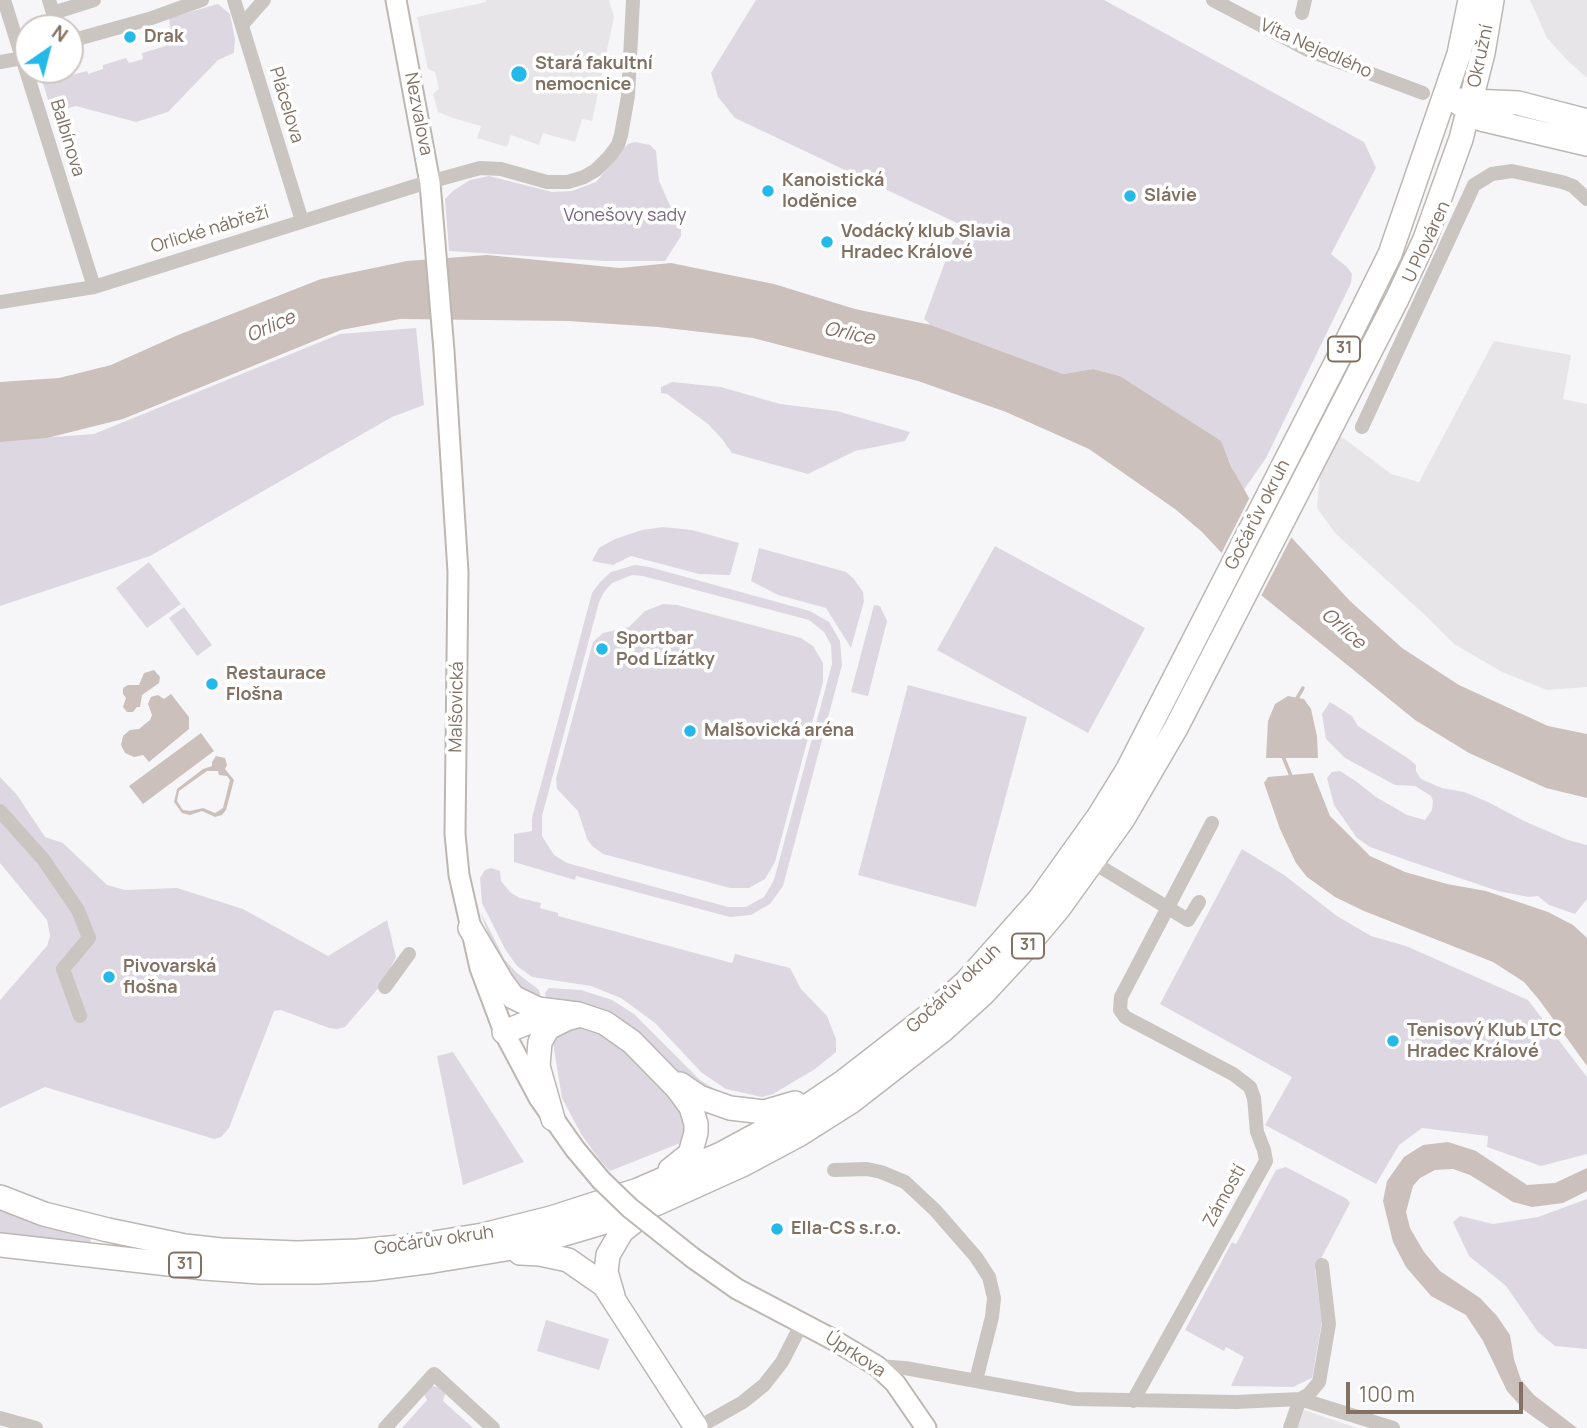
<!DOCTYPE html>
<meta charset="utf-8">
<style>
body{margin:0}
#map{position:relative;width:1587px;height:1428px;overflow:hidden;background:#f6f6f9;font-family:Manrope,sans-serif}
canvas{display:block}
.north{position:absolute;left:14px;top:14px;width:70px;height:70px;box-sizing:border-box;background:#fff;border:2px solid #cdc6c1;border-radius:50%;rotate:35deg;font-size:19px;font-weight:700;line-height:28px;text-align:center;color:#827163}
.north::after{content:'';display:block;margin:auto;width:24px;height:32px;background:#25b9ea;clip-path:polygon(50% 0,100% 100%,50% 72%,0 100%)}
.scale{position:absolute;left:1346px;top:1382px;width:177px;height:32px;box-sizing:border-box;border:4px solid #827163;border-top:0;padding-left:9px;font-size:21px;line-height:24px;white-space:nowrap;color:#827163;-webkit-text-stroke:5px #fff;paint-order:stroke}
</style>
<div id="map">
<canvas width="1587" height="1428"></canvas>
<div class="north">N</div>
<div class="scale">100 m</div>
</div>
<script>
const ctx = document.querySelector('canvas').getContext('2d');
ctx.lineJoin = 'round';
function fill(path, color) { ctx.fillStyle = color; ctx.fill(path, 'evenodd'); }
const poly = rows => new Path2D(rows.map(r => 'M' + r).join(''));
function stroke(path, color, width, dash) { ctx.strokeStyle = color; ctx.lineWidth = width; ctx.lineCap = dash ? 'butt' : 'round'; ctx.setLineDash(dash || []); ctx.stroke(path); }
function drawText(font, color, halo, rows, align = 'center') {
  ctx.font = font + ' Manrope,sans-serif'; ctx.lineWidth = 7; ctx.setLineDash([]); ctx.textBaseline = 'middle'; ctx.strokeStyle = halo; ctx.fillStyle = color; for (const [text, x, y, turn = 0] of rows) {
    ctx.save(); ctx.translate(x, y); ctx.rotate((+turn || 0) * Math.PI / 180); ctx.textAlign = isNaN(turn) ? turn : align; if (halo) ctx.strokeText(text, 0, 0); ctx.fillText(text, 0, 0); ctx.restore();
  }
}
fill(poly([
 [486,0,609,0,614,17,592,121,582,119,575,142,543,133,539,145,511,135,507,147,477,138,481,126,453,118,438,112,433,94,439,89,435,72,428,69,417,17,486,2],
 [1530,0,1587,0,1587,78,1567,60,1547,38],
 [1494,341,1571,355,1563,399,1587,404,1587,687,1547,690,1502,672,1454,644,1426,616,1335,533,1317,508,1320,474,1338,434,1391,474,1419,482],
 [1304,1410,1357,1428,1297,1428]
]), '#e7e5e7');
fill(poly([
 [756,0,1104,0,1364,142,1376,168,1331,254,1347,267,1352,274,1351,283,1266,458,1243,491,1220,441,1120,376,1093,369,1063,374,931,325,924,319,959,224,735,118,718,97,711,73],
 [218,4,230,14,235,39,234,53,218,60,168,112,136,122,76,106,52,113,39,70,69,70,72,75,87,71,88,74,103,69,103,65,126,58,129,63,143,59,142,53,166,46,171,33,169,18],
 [635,142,650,145,656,151,659,181,681,230,681,236,665,261,604,261,449,251,445,199,453,191,470,180,489,176,552,192,572,191,596,182,628,144],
 [416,328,424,405,392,417,150,556,0,606,0,441,94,434,340,334],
 [672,382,721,387,780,404,837,411,910,432,905,441,855,451,808,474,732,453,722,439,708,424,667,394,661,393,661,387],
 [663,527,692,530,739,543,730,575,699,574,631,556,613,565,592,561,599,548,615,539,642,530],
 [995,546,1145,628,1088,733,937,650],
 [759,548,846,572,854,579,863,592,864,601,851,648,826,608,778,595,751,581],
 [149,562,181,604,147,628,116,588],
 [635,565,649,567,810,611,829,622,840,641,842,665,783,886,770,904,751,915,730,917,576,876,575,880,514,862,514,834,532,831,532,818,592,593,600,582,611,572],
 [632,575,643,576,809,620,824,632,831,645,832,664,774,880,764,897,746,907,728,907,567,863,554,855,542,836,542,816,599,602,604,592,612,583],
 [663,604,677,605,801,638,813,646,823,663,823,682,775,862,765,879,749,888,730,888,603,854,592,846,587,839,578,811,557,789,556,779,593,642,603,633,629,627,645,611],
 [874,605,880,606,887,621,868,696,851,692],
 [184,607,212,645,197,656,169,618],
 [908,685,1027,717,976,907,858,875],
 [1330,702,1352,716,1358,726,1409,759,1416,765,1416,771,1421,779,1442,788,1464,792,1488,802,1524,821,1568,840,1587,845,1587,899,1575,914,1549,905,1538,896,1529,897,1498,891,1412,862,1370,847,1357,838,1334,805,1327,778,1332,772,1340,771,1357,782,1376,797,1407,815,1425,820,1432,810,1433,801,1431,796,1415,786,1395,785,1345,758,1326,739,1322,714],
 [0,777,17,795,45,837,63,843,107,885,125,890,177,888,243,909,328,956,387,920,396,957,382,984,345,1027,337,1029,329,1028,281,1010,274,1011,229,1128,221,1137,214,1139,45,1087,0,1108,0,1000,47,946,50,936,47,920,0,863],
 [1242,849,1284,875,1337,916,1371,936,1406,946,1528,1000,1587,1077,1587,1154,1541,1166,1487,1147,1488,1136,1422,1128,1399,1145,1376,1184,1265,1125,1292,1077,1160,1004],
 [491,868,500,871,501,881,511,893,520,898,541,903,540,908,558,913,558,916,732,963,735,954,790,968,801,989,827,1016,836,1039,836,1052,815,1069,773,1094,762,1097,726,1089,702,1073,655,1023,621,998,591,986,532,977,517,966,505,949,482,903,480,878,485,870],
 [480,911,505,960,517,973,539,990,542,1003,517,992,491,942],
 [549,988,581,990,612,1000,634,1014,700,1080,721,1093,761,1104,733,1103,699,1090,686,1081,627,1024,614,1015,583,1006,547,1003,545,993],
 [583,1024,613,1037,685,1109,688,1140,610,1171,599,1159,581,1134,562,1098,551,1031],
 [453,1052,524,1162,463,1185,437,1056],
 [1286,1167,1347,1199,1350,1203,1315,1270,1322,1321,1312,1378,1293,1387,1231,1386,1244,1357,1226,1347,1224,1351,1185,1330,1232,1242,1236,1244,1276,1170],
 [1587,1199,1587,1349,1555,1346,1538,1332,1506,1286,1469,1256,1453,1222,1460,1216,1493,1224,1538,1217],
 [0,1210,91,1239,90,1247,0,1236],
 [546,1320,609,1339,599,1370,537,1351],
 [432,1386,440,1387,446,1391,443,1401,473,1428,402,1428,427,1400,423,1392]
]), '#ddd7e1');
fill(poly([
 [487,255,620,268,671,263,774,284,855,309,931,325,1063,374,1093,369,1120,376,1221,441,1231,466,1249,498,1291,537,1350,601,1402,648,1459,685,1548,726,1587,734,1587,798,1546,788,1469,753,1415,720,1261,595,1202,532,1175,509,1089,449,1006,412,918,381,753,338,658,327,568,321,400,319,341,330,123,419,47,438,0,442,0,382,59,378,111,365,178,335,321,279,407,261],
 [154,670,160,677,159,683,142,695,140,707,137,707,133,712,127,712,123,707,126,698,123,694,123,688,128,685,139,685,144,673],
 [171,694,189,717,189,729,149,762,143,755,134,757,125,753,121,745,123,736,130,730,139,729,150,720,152,715,148,704,151,697,158,695,164,699],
 [1288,696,1304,699,1311,709,1317,736,1318,758,1266,758,1268,721,1275,704],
 [201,733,214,751,143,804,129,786],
 [216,756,225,758,227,765,225,769,234,780,226,810,222,815,215,817,202,811,190,815,182,813,174,802,177,789,203,769,212,766,212,762],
 [207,771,218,771,219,775,227,776,230,780,223,808,215,813,203,808,190,811,183,810,177,801,179,791],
 [1313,773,1330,816,1370,856,1405,872,1447,884,1486,891,1548,912,1573,925,1585,936,1587,938,1587,1066,1540,1001,1524,982,1493,962,1364,911,1335,897,1307,877,1296,863,1280,829,1264,783,1268,777],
 [1448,1142,1476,1151,1527,1185,1555,1183,1587,1168,1587,1191,1563,1203,1532,1207,1513,1202,1470,1175,1453,1169,1435,1170,1420,1178,1413,1186,1406,1212,1410,1228,1424,1252,1440,1271,1480,1298,1497,1316,1510,1335,1514,1359,1521,1380,1534,1395,1577,1428,1549,1428,1525,1411,1507,1391,1483,1341,1466,1315,1431,1296,1406,1267,1393,1242,1383,1201,1387,1181,1404,1157,1423,1145]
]), '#ccc0bc');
fill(poly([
 [1251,495,1293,534,1260,598,1219,558]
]), '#f6f6f9');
stroke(poly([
 [1296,700,1303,688],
 [1282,754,1291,776]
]), '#ccc0bc', 3.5);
const secondary = poly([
 [396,0,430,183,444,351,458,572,455,834,459,875,480,968,504,1032,539,1098,575,1149],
 [693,1258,737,1289,832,1339,877,1366,895,1383,926,1428]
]);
const primary = poly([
 [1461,100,1469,111,1481,119,1587,144],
 [1460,104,1471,101,1518,103,1587,121],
 [470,928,502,982,513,997,538,1009,578,1014,605,1023,632,1042,677,1088,691,1107,696,1124,696,1133,690,1154,670,1170],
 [504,1032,532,1021,556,1017],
 [680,1084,699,1097,730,1108,764,1112,795,1103],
 [553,1119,538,1066,540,1042,548,1028,566,1019,577,1016],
 [0,1197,44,1214,108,1230,185,1246,221,1250,297,1253,358,1251,421,1245,483,1235,551,1218,638,1190,721,1154,797,1113,843,1082,928,1016,966,982,1039,900,1099,816,1128,769,1341,353,1390,254,1459,54,1470,0],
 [0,1245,204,1268,260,1272,317,1272,371,1269,433,1261,524,1246,638,1212,742,1165,800,1134,852,1101,942,1031,984,993,1022,952,1059,908,1123,819,1176,728,1397,299,1425,239,1461,139,1483,53,1492,0],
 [520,1253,540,1254,568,1260,604,1285,696,1427],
 [613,1296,606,1272,608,1255,622,1231,641,1216]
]);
stroke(secondary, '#bdb7b1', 23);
stroke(primary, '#bcb7b3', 26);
stroke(poly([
 [4,0,94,287],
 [49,0,53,13,94,0],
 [234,0,302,221],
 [1213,0,1310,51,1423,93],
 [1302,13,1305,0],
 [242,25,264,0],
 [70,41,149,19,202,0],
 [0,62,23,58],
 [0,302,94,287,415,186,480,168,501,169,547,182,568,182,584,177,596,170,609,157,618,145,621,135,628,96,633,0],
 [1362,427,1474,185,1492,174,1512,171,1562,182,1573,186,1587,199],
 [0,811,43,859,78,910,89,938,63,969,80,1016],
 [1094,863,1188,920,1199,902],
 [385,987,409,954],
 [834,1170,867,1169,881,1172,905,1182,935,1210,976,1257,989,1277,994,1298,992,1317,976,1380],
 [877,1366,905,1368,1075,1399,1236,1402,1300,1399,1393,1428],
 [1133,1401,1266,1161,1264,1150,1257,1132,1254,1098,1250,1087,1233,1074,1125,1017,1120,1010,1121,997,1212,823],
 [0,1418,36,1428],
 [385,1428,434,1374,493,1428],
 [697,1428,743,1402,764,1385,782,1362,802,1323],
 [1290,1428,1300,1399,1309,1394,1319,1382,1329,1324,1322,1265]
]), '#cac5c1', 14);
stroke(secondary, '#fff', 19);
stroke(primary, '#fff', 23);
const secondaryBridge = poly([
 [575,1149,601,1180,630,1208,693,1258]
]);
stroke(secondaryBridge, '#bdb7b1', 23, []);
stroke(secondaryBridge, '#fff', 19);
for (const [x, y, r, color] of [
 [130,37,7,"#25b9ea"],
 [519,74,9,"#25b9ea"],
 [768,191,7,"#25b9ea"],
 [1130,196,7,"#25b9ea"],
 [827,242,7,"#25b9ea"],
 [602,649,7,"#25b9ea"],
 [212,684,7,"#25b9ea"],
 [690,731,7,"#25b9ea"],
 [109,977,7,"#25b9ea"],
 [1393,1041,7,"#25b9ea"],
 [777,1229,7,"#25b9ea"]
]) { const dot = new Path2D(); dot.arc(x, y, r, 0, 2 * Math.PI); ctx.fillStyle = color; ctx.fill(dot); stroke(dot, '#fff', 2.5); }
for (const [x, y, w] of [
 [1344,349,32],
 [1028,946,32],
 [185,1265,32]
]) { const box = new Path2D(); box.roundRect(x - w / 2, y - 12.5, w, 25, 5); ctx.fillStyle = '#fff'; ctx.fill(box); stroke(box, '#827163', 2); }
drawText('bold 16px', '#827163', null, [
 ["31",1344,349],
 ["31",1028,946],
 ["31",185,1265]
]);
drawText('bold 18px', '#827163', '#fff', [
 ["Drak",144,37],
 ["Stará fakultní",535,64],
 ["nemocnice",535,85],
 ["Kanoistická",782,181],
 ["loděnice",782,202],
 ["Slávie",1144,196],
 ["Vodácký klub Slavia",841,232],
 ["Hradec Králové",841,253],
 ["Sportbar",616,639],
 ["Pod Lízátky",616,660],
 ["Restaurace",226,674],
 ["Flošna",226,695],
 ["Malšovická aréna",704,731],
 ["Pivovarská",123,967],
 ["flošna",123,988],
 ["Tenisový Klub LTC",1407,1031],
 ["Hradec Králové",1407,1052],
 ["Ella-CS s.r.o.",791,1229]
], 'left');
drawText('18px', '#827163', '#fff', [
 ["Víta Nejedlého",1316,49,24],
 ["Okružní",1481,56,-78],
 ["Plácelova",286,105,73],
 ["Nezvalova",418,114,79],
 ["Balbínova",67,138,73],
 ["Orlické nábřeží",210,230,-17],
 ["U Plováren",1427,242,-65],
 ["Gočárův okruh",1258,515,-63],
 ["Malšovická",457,707,-89],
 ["Gočárův okruh",954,989,-43],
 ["Zámostí",1225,1196,-61],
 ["Gočárův okruh",434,1241,-8],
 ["Úprkova",855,1355,33]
]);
drawText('18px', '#7a667f', '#fff', [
 ["Vonešovy sady",625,216]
]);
drawText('italic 19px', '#836c63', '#fff', [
 ["Orlice",271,327,-24],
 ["Orlice",849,334,12],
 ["Orlice",1343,629,41]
]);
</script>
